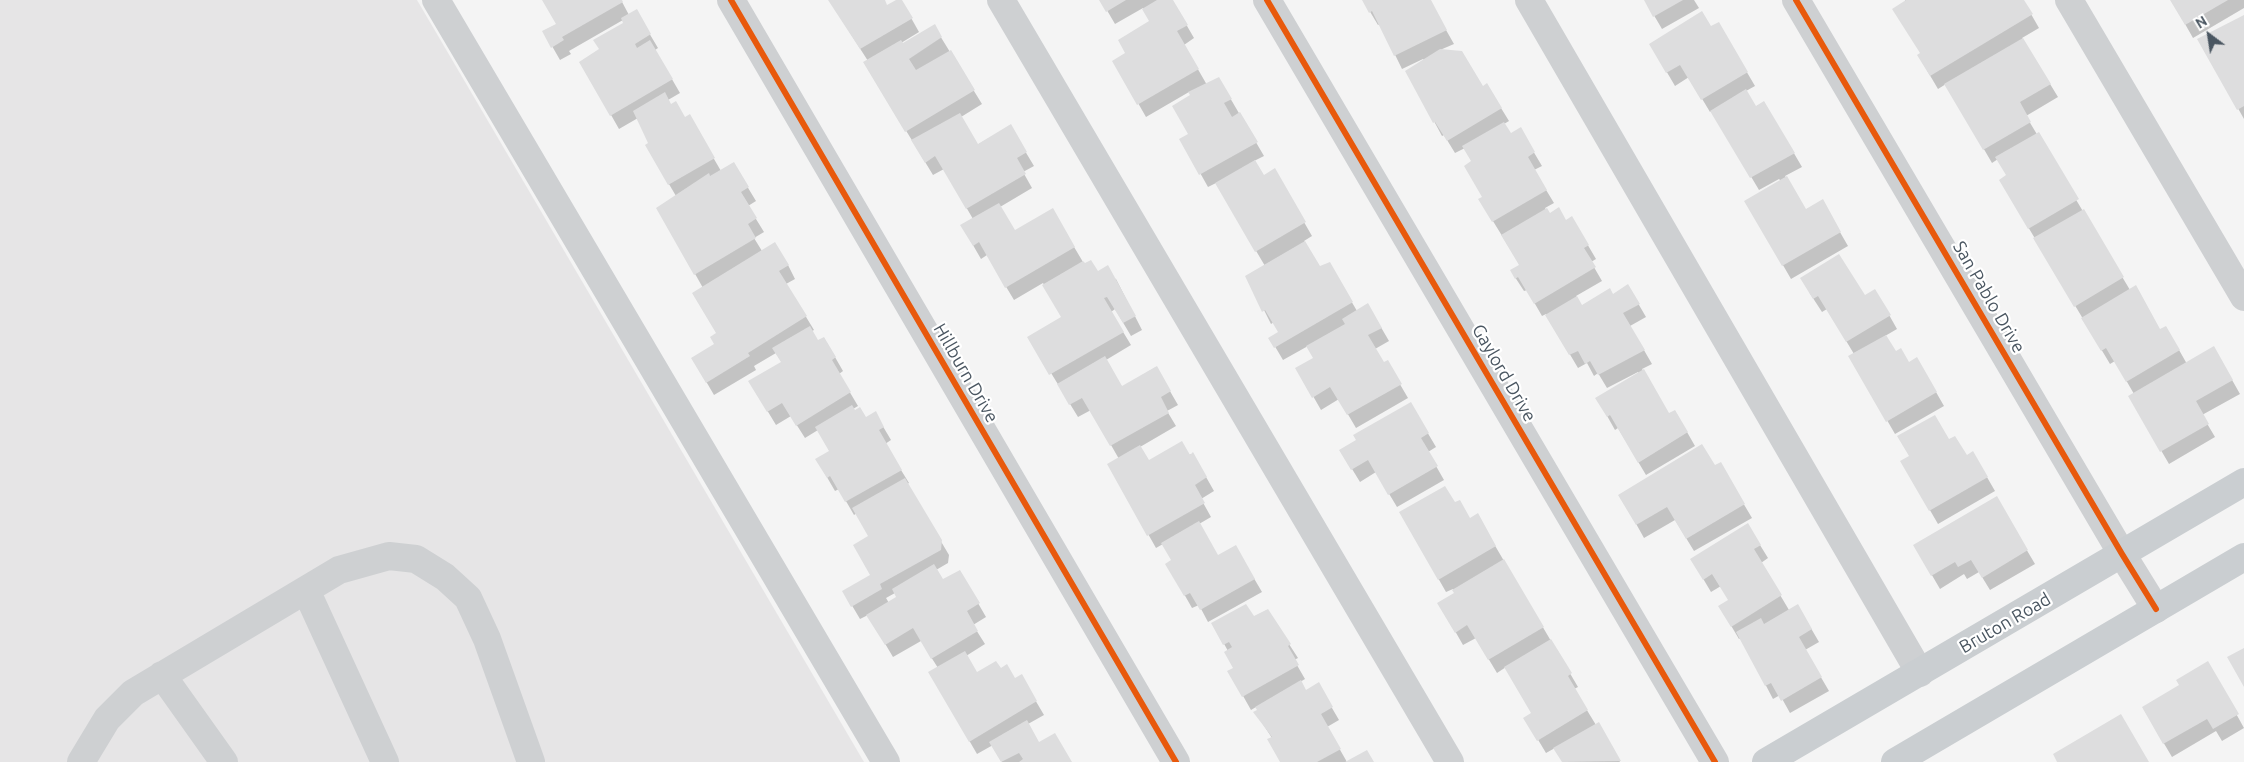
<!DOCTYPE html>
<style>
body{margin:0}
#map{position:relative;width:2244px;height:762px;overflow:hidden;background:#f4f4f4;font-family:Ubuntu,sans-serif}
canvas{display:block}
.north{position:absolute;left:2184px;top:10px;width:50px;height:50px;-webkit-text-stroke:4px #fff;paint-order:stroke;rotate:329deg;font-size:14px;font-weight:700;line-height:20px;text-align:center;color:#4a5661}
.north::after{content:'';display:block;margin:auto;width:18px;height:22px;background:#4a5661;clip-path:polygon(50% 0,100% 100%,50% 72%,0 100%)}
</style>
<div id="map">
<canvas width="2244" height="762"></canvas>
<div class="north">N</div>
</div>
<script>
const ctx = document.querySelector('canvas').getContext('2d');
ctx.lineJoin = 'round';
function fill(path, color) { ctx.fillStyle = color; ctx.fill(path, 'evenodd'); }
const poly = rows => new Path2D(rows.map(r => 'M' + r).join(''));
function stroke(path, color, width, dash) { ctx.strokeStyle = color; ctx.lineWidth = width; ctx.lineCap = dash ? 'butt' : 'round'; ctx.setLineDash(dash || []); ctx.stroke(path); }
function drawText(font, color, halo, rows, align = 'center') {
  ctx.font = font + ' Ubuntu,sans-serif'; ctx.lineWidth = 4.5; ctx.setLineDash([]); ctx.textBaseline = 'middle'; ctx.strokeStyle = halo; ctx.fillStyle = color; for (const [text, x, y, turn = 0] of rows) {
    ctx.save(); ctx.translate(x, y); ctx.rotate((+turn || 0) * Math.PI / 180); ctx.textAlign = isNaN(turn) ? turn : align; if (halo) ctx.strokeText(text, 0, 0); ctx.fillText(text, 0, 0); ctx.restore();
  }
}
fill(poly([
 [0,0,417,0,864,762,0,762]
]), '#e6e5e6');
fill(poly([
 [544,0,621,0,629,15,636,11,658,48,655,50,680,93,668,100,671,106,685,119,689,116,721,171,733,163,756,201,748,206,764,232,754,238,762,251,788,265,795,279,786,284,814,330,812,331,818,342,824,338,843,371,839,374,858,406,853,409,866,419,875,413,891,440,885,444,909,483,907,484,949,555,948,563,936,570,942,581,960,572,986,617,973,625,985,644,966,656,976,674,1000,669,1014,679,1021,676,1044,715,1028,724,1039,744,1071,762,1002,762,993,745,977,754,930,673,938,668,921,641,893,657,868,615,860,619,844,592,872,576,870,537,857,513,854,515,839,489,835,491,817,460,830,452,818,430,805,438,791,416,776,425,750,382,782,363,776,353,754,366,756,370,714,395,693,359,715,345,718,334,703,288,658,208,676,196,646,145,650,143,638,118,619,129,581,62,601,50,625,23,623,20,569,51,571,54,560,60,544,32,557,24],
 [895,593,898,597,889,603,886,598],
 [832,0,883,0,887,6,901,0,919,32,901,43,902,45,934,26,982,104,961,117,977,145,1010,126,1034,166,1023,172,1032,188,1000,207,1015,232,1052,210,1083,262,1098,272,1116,279,1142,330,1131,336,1115,309,1111,312,1131,345,1106,360,1122,387,1156,367,1178,405,1167,411,1176,426,1140,447,1149,462,1193,454,1214,491,1201,499,1211,517,1199,524,1217,557,1235,546,1262,592,1208,622,1199,605,1192,608,1167,564,1173,561,1163,544,1156,548,1109,465,1119,459,1091,410,1078,417,1029,337,1063,318,1043,283,1014,300,987,255,981,259,962,226,973,219,944,169,933,175,865,63,868,61,838,14],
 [1101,0,1172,0,1194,38,1184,45,1207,85,1219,79,1264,156,1254,161,1263,177,1274,170,1312,236,1304,241,1319,268,1329,263,1357,311,1368,305,1389,341,1375,349,1383,364,1387,362,1408,398,1356,428,1339,399,1321,410,1297,368,1315,358,1308,346,1283,360,1270,338,1280,333,1274,322,1271,324,1247,276,1265,266,1216,183,1208,187,1181,139,1190,134,1191,96,1189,92,1146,117,1114,61,1127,54,1151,22,1143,8,1115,24],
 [1363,0,1429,0,1454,44,1440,50,1483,88,1501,108,1509,121,1504,124,1511,135,1520,129,1542,166,1534,170,1554,203,1545,208,1549,215,1566,221,1572,218,1596,259,1591,262,1602,281,1576,296,1582,307,1613,295,1628,286,1646,317,1630,326,1652,364,1642,369,1669,415,1675,411,1695,446,1646,475,1618,428,1615,430,1597,398,1639,374,1638,372,1607,388,1598,373,1594,376,1587,363,1578,368,1546,314,1542,316,1527,290,1524,291,1511,271,1520,265,1480,200,1484,197,1473,162,1465,148,1455,153,1444,135,1442,136,1407,71,1424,60,1423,59,1402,69,1380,24,1378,25],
 [1645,0,1694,0,1699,8,1662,29],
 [1905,0,2023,0,2039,28,2022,38,2058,97,2026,116,2130,290,2160,330,2166,327,2187,364,2214,348,2240,394,2202,415,2215,437,2169,464,2130,397,2134,394,2115,361,2110,364,2000,180,2008,176,1998,159,1992,163,1946,84,1938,89,1918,55,1921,54],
 [2174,0,2244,0,2244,8,2193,38,2172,1],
 [2244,16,2244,119,2199,39],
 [1718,23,1755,86,1746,91,1755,107,1764,102,1802,167,1785,176,1805,210,1822,201,1848,246,1791,279,1746,201,1781,181,1779,179,1759,190,1712,111,1710,112,1689,77,1675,86,1651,45,1710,28],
 [1875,290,1897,329,1885,336,1895,353,1909,364,1917,359,1944,406,1895,434,1850,356,1854,354,1827,309,1822,312,1809,292,1864,297],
 [1410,403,1436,447,1428,452,1444,480,1397,507,1376,472,1360,482,1349,464],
 [1948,441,1966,456,1973,453,1995,491,1938,524,1902,462],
 [1720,464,1752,518,1694,551,1675,520,1644,538,1620,495],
 [1996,498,2035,564,1990,590,1979,572,1967,579,1964,574,1940,589,1915,546],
 [1454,504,1470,519,1477,515,1578,687,1574,689,1596,725,1598,724,1620,762,1563,762,1555,748,1546,753,1525,718,1533,713,1506,667,1497,673,1476,638,1463,645,1439,603,1456,593,1453,589,1446,592,1401,513],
 [1760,545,1768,558,1761,563,1789,610,1798,606,1819,642,1805,650,1829,691,1790,713,1780,695,1773,699,1741,638,1739,639,1720,607,1730,601,1721,586,1711,592,1692,560],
 [1267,610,1298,658,1294,660,1305,679,1300,682,1306,692,1318,684,1339,720,1327,727,1347,762,1282,762,1272,738,1255,712,1258,711,1256,707,1251,710,1229,671,1235,668,1228,651,1213,624,1253,618],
 [2208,663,2244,728,2222,741,2216,731,2172,757,2143,708,2181,686]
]), '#0003');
fill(poly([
 [542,0,622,0,623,2,562,37,564,40,551,48,542,31,556,24],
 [828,0,885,0,887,5,896,0,902,0,913,18,860,49],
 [1099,0,1126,0,1106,12],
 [1157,0,1173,0,1188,25,1177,31,1199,69,1137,105,1112,61,1125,53,1118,40,1149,21,1142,9],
 [1362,0,1431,0,1447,30,1394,56,1372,11,1369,13],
 [1644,0,1683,0,1653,17],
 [1906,0,2024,0,2033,14,1930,76,1917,55,1920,53,1892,9],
 [2170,0,2228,0,2185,25],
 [637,9,651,34,635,44,637,48,650,40,673,79,610,116,579,62,599,49,593,40,623,23,621,18],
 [1702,11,1711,26,1719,22,1748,72,1701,100,1680,65,1666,73,1649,44],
 [2244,15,2244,106,2237,110,2197,39],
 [935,24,942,37,909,59,916,70,951,50,975,90,905,132,863,62,901,40,903,43],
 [2023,38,2051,84,2020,102,2031,122,1983,150,1944,84],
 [1440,49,1462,51,1483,86,1487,83,1502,108,1447,141,1435,122,1433,123,1405,71],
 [1219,77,1232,99,1224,103,1232,117,1240,112,1258,142,1199,175,1179,139,1188,134,1172,106,1190,95,1188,92],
 [1746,89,1756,106,1764,101,1795,153,1750,178,1710,111],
 [665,92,671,104,676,101,685,117,690,114,715,158,668,185,645,145,648,143,633,111],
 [960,113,978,144,1011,124,1027,152,1017,158,1026,174,966,209,935,156,925,163,911,140],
 [1504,122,1511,133,1521,127,1535,152,1528,157,1547,190,1492,222,1478,199,1482,197,1464,166,1471,161,1462,146],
 [2039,132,2079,199,2028,229,1999,180,2006,175,1995,157],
 [1255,160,1264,175,1275,168,1306,222,1255,252,1215,183],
 [734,162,749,187,741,192,757,218,748,224,756,238,694,275,656,208,709,173,710,176],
 [1787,176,1806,209,1823,199,1841,232,1782,266,1744,201],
 [999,203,1015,230,1053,208,1075,247,1005,288,979,242,973,246,960,225],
 [1559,207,1566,220,1572,216,1589,245,1584,248,1596,267,1534,304,1518,277,1515,279,1510,270,1519,265,1501,235,1547,208,1550,213],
 [2084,209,2124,277,2074,307,2033,238],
 [1305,241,1320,266,1330,262,1353,302,1274,348,1268,338,1278,332,1265,310,1262,312,1245,276],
 [775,242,789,265,779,271,807,316,748,353,750,356,706,383,691,358,714,344,710,337,716,333,692,293],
 [1839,254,1865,295,1875,289,1891,315,1846,342,1818,296,1813,299,1800,278],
 [1091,260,1098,271,1108,265,1136,316,1123,323,1107,297,1104,298,1124,332,1049,375,1027,337,1061,317,1042,285,1083,261,1085,263],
 [1628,284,1640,304,1623,313,1645,350,1598,375,1590,361,1585,364,1578,351,1569,355,1545,315,1577,296,1582,305,1610,288,1613,294],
 [2136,285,2160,329,2166,326,2180,350,2126,382,2106,348,2101,351,2081,318],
 [1368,303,1382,328,1368,335,1384,362,1388,360,1402,384,1347,415,1330,387,1312,398,1295,368,1313,358,1306,346,1345,324,1342,319],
 [810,326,818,340,824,337,836,357,832,360,851,392,796,426,782,403,767,412,748,381,781,362,772,348],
 [1886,335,1896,351,1901,348,1909,362,1917,357,1937,392,1886,422,1848,356],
 [2214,346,2233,380,2196,401,2209,424,2160,452,2128,396],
 [1105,356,1122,386,1157,366,1171,391,1161,397,1169,413,1110,446,1082,398,1069,405,1057,384],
 [1644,369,1669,413,1675,410,1688,432,1638,463,1610,415,1607,417,1595,398],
 [1411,402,1429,433,1421,438,1438,466,1388,495,1368,460,1351,470,1339,450,1356,440,1353,435],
 [852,405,855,410,860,407,866,417,876,411,884,427,879,430,902,470,845,502,830,476,827,478,815,459,829,451,815,427],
 [1935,415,1949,439,1955,436,1967,455,1973,451,1988,477,1929,511,1900,461,1909,456,1897,436],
 [1182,441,1190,455,1193,452,1207,477,1195,485,1205,503,1147,536,1107,464,1140,445,1149,460],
 [1702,444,1715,465,1721,462,1745,504,1686,539,1667,507,1636,525,1618,495],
 [905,478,942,540,941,550,880,584,882,589,851,607,842,591,870,575,853,545,868,536,852,508],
 [1445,486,1455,502,1460,500,1470,518,1478,513,1496,546,1438,580,1399,512],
 [1997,496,2028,550,1982,578,1971,560,1958,567,1955,562,1931,576,1913,545],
 [1199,521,1218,555,1236,545,1255,579,1200,610,1190,593,1184,596,1165,564,1171,560,1161,543],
 [1748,523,1761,545,1754,549,1782,595,1731,627,1718,606,1728,600,1712,574,1703,580,1690,559],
 [1504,559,1544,627,1488,660,1467,625,1455,633,1437,603,1454,593,1452,590],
 [934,564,943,579,960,570,980,603,967,611,978,631,931,659,913,628,885,645,866,615,896,597,892,589],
 [1246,604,1254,616,1268,609,1291,644,1288,646,1299,665,1242,697,1227,671,1233,668,1224,652,1232,647,1229,642,1223,645,1211,623],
 [1798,604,1812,629,1799,637,1822,677,1781,701,1771,683,1765,686,1736,632,1761,618,1764,624],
 [1551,639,1572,673,1568,676,1588,710,1537,741,1523,718,1531,713,1504,667],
 [2244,648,2244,687,2227,657],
 [965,651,977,672,996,661,1001,668,1007,664,1015,678,1022,674,1037,701,969,742,928,672],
 [2208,661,2239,714,2213,729,2207,719,2163,744,2142,707,2179,685,2176,680],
 [1301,680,1306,690,1319,682,1333,707,1321,714,1341,749,1317,762,1280,762,1267,739,1272,737,1253,712,1257,710,1255,707],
 [2121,714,2149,762,2057,762,2053,754],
 [1027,720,1039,742,1055,733,1072,762,1019,762,1023,759,1019,753,1001,762,989,742],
 [1599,722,1621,761,1562,762,1553,748],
 [1367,750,1374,762,1345,762]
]), '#ddddde');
stroke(poly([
 [436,0,886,762],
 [731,0,1176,762],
 [1001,0,1450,762],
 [1267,0,1715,762],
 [1529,0,1920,673],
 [1796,0,2122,554,2156,609],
 [2069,0,2244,297],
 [306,590,385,762],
 [162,675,224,762],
 [81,762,107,719,133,693,339,570,389,556,416,559,445,577,468,598,487,639,531,762]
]), '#ced0d2', 28);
stroke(poly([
 [1766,762,2244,482],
 [1895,762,2244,557]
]), '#caced1', 28);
stroke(poly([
 [731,0,1176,762],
 [1267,0,1715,762],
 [1796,0,2122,554,2156,609]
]), '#e8590c', 6);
drawText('18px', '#4a5661', '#fff', [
 ["San Pablo Drive",1989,297,60],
 ["Hillburn Drive",966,373,60],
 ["Gaylord Drive",1504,373,60],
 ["Bruton Road",2005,623,-30]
]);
</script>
